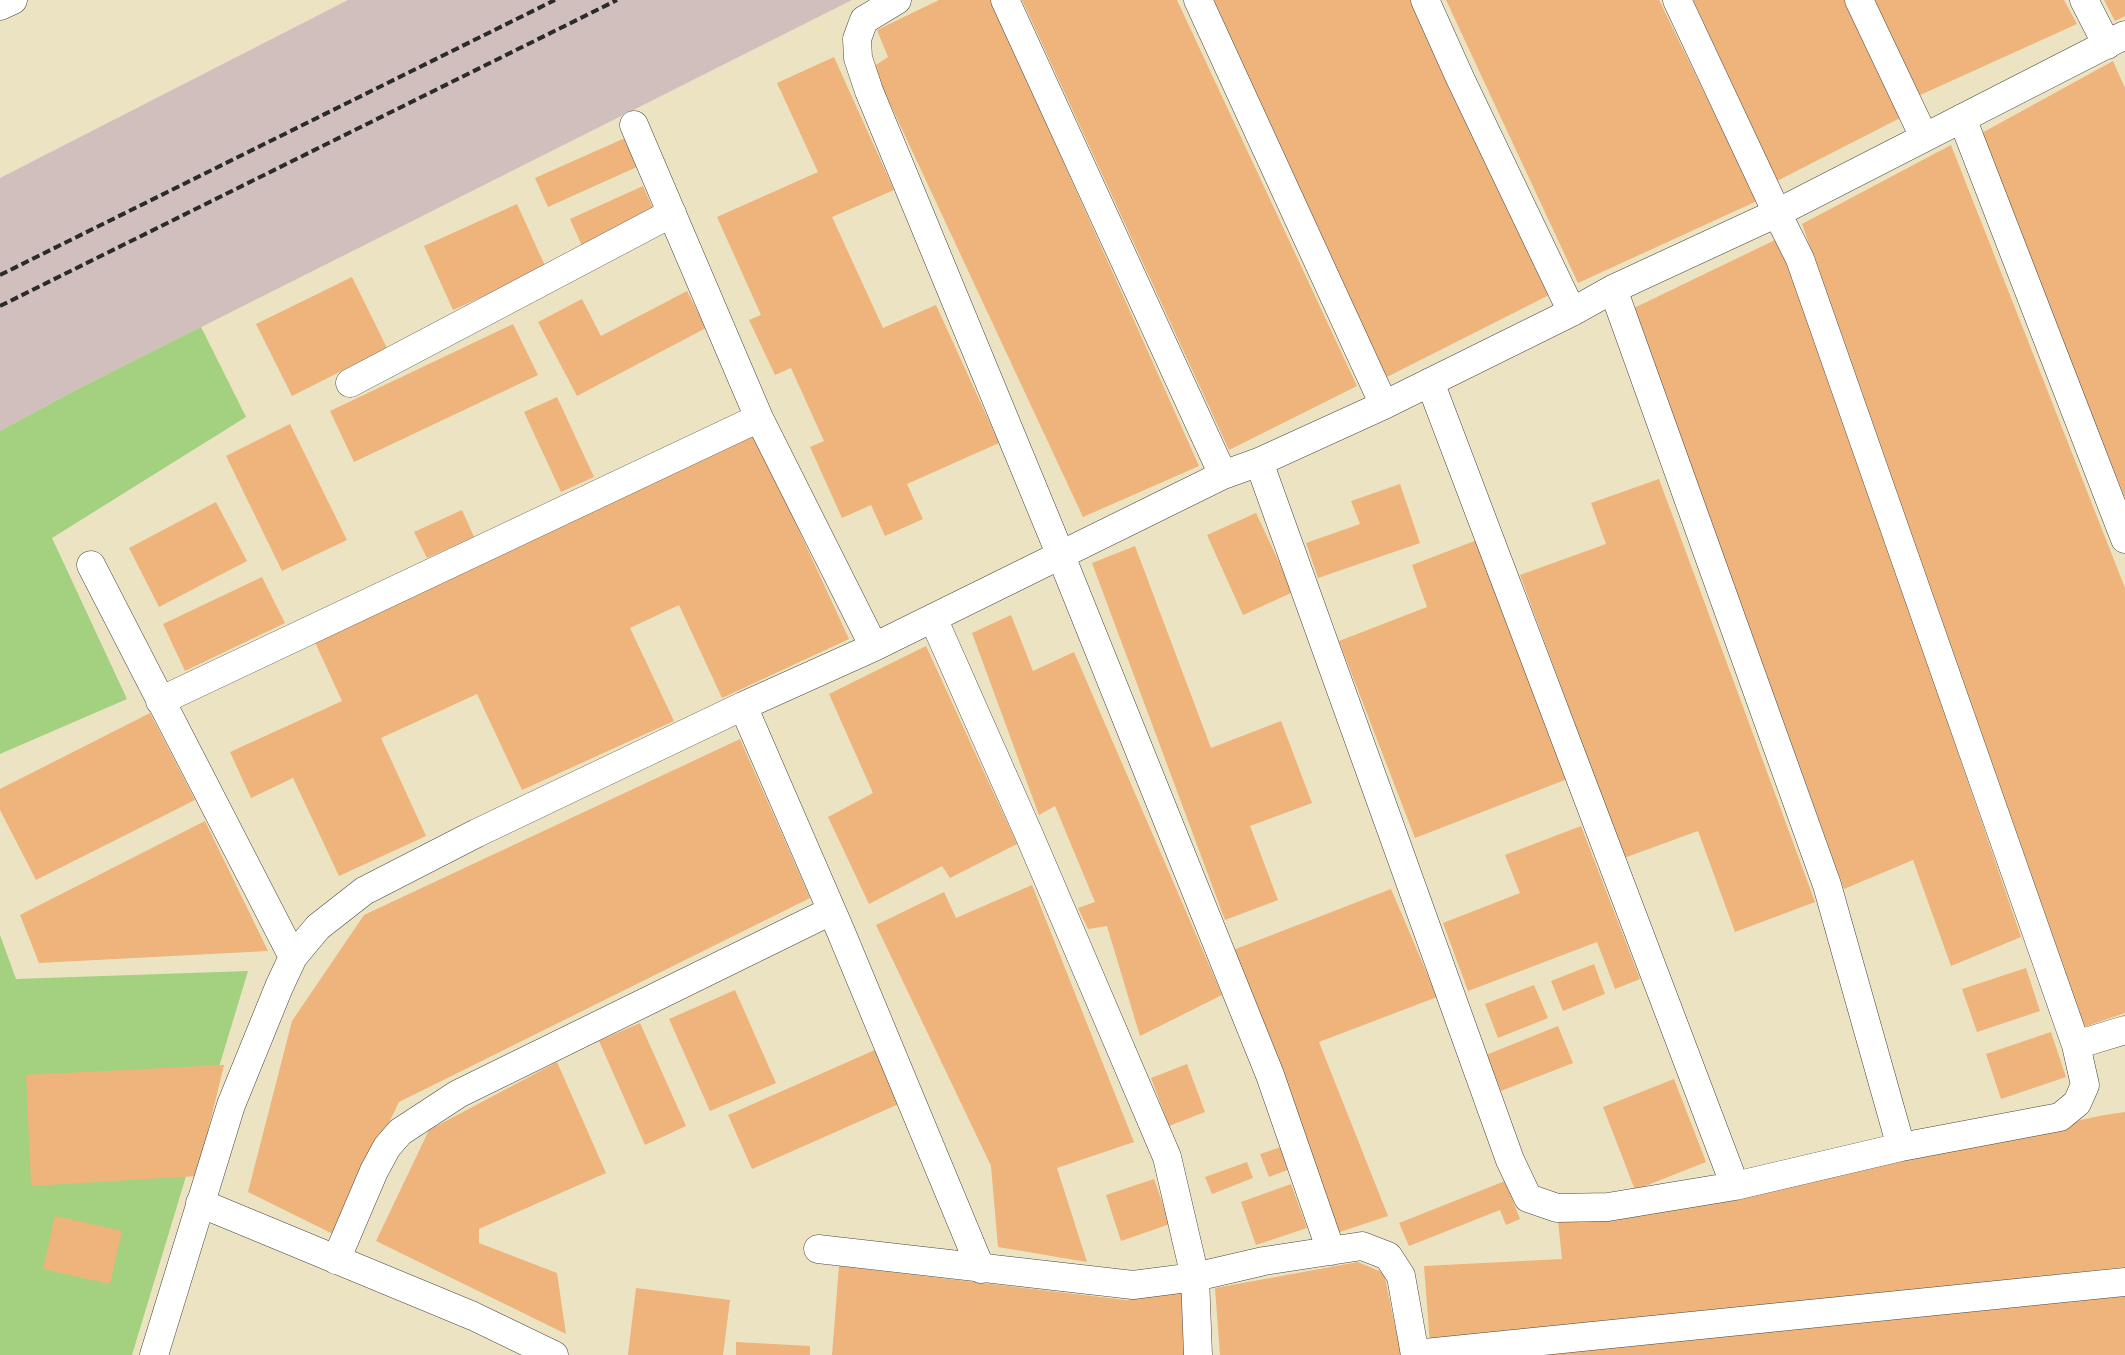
<!DOCTYPE html>
<style>
body{margin:0}
canvas{display:block;background:#ece3c3}
</style>
<canvas width="2125" height="1355"></canvas>
<script>
const ctx = document.querySelector('canvas').getContext('2d');
ctx.lineJoin = 'round';
function fill(path, color) { ctx.fillStyle = color; ctx.fill(path, 'evenodd'); }
const poly = rows => new Path2D(rows.map(r => 'M' + r).join(''));
function stroke(path, color, width, dash) { ctx.strokeStyle = color; ctx.lineWidth = width; ctx.lineCap = dash ? 'butt' : 'round'; ctx.setLineDash(dash || []); ctx.stroke(path); }
fill(poly([
 [348,0,852,0,72,392,0,431,0,178]
]), '#d1bfbe');
fill(poly([
 [201,327,246,417,52,538,127,699,0,754,0,431,72,392],
 [0,935,16,979,248,971,132,1355,0,1355]
]), '#a3d17f');
fill(poly([
 [939,0,991,0,1199,466,1083,517,873,67,888,57,877,30],
 [1022,0,1177,0,1357,386,1229,450],
 [1212,0,1412,0,1551,294,1383,379],
 [1446,0,1659,0,1757,201,1578,283],
 [1693,0,1846,0,1902,117,1777,181],
 [1873,0,2064,0,2077,24,1918,96],
 [2104,0,2125,0,2125,16,2115,21],
 [834,57,894,190,832,217,883,328,936,305,999,443,907,484,923,519,885,536,871,505,842,518,810,447,824,441,791,368,775,375,749,320,761,315,717,217,818,172,777,83],
 [2113,61,2125,88,2125,498,1980,134],
 [625,138,639,166,548,207,535,178],
 [1951,145,2125,588,2125,1013,2084,1027,1802,224],
 [643,186,655,213,582,246,570,219],
 [517,204,546,268,453,310,424,246],
 [1775,240,1796,279,2021,937,1951,966,1913,860,1844,889,1634,308],
 [352,277,387,348,292,396,256,324],
 [687,291,706,328,577,396,538,322,582,299,601,336],
 [513,324,538,375,354,462,330,411],
 [557,397,594,477,561,492,524,412],
 [290,424,347,540,282,571,226,456],
 [755,435,849,639,722,698,679,605,630,628,674,721,522,790,477,694,381,738,426,836,339,876,293,778,251,798,230,752,342,701,313,638],
 [1659,479,1815,902,1735,932,1698,831,1624,858,1520,575,1606,544,1591,503],
 [1400,484,1420,543,1318,578,1306,543,1360,524,1351,501],
 [216,502,247,561,159,607,129,548],
 [462,510,474,537,427,558,414,532],
 [1256,513,1293,592,1243,615,1207,535],
 [1477,540,1570,778,1415,838,1339,641,1427,607,1412,565],
 [1135,546,1211,748,1281,721,1312,803,1250,826,1278,900,1225,920,1092,563],
 [262,577,285,623,185,671,163,624],
 [1011,615,1033,671,1074,652,1222,995,1140,1036,1107,926,1088,929,1078,908,1095,902,1055,806,1039,815,972,633],
 [926,646,1017,844,950,878,942,866,869,904,828,817,873,793,829,694],
 [150,713,195,800,36,880,0,810,0,789],
 [740,739,810,898,399,1102,335,1235,248,1192,292,1021,364,915],
 [205,821,268,951,39,963,20,915],
 [1581,826,1640,979,1615,989,1597,942,1468,991,1443,923,1520,893,1505,855],
 [1032,885,1134,1142,1057,1168,1087,1262,998,1247,991,1166,876,925,944,892,956,918],
 [1391,889,1437,997,1319,1042,1388,1216,1337,1233,1233,950],
 [1594,964,1605,994,1563,1011,1551,981],
 [2026,968,2040,1011,1977,1032,1962,989],
 [1534,985,1548,1018,1498,1038,1485,1004],
 [735,990,776,1083,710,1111,669,1019],
 [640,1023,686,1126,645,1145,599,1041],
 [1558,1026,1573,1063,1501,1091,1486,1055],
 [2051,1032,2066,1077,2001,1099,1986,1054],
 [877,1049,901,1103,752,1169,728,1115],
 [557,1062,606,1173,479,1229,479,1243,557,1273,566,1334,376,1241,429,1130],
 [1187,1064,1205,1112,1169,1126,1151,1078],
 [224,1065,197,1176,31,1186,26,1075],
 [1674,1079,1706,1162,1635,1190,1603,1107],
 [2125,1112,2125,1267,1430,1344,1424,1266,1562,1259,1558,1221,1906,1158,2104,1115],
 [1281,1147,1290,1169,1269,1177,1260,1154],
 [1247,1162,1253,1178,1212,1194,1205,1177],
 [1154,1179,1170,1224,1121,1241,1106,1195],
 [1505,1181,1520,1219,1506,1225,1500,1210,1409,1246,1399,1223],
 [1291,1184,1307,1228,1256,1245,1241,1202],
 [55,1216,122,1231,110,1284,43,1269],
 [1358,1262,1384,1273,1401,1355,1220,1355,1215,1288],
 [839,1266,1126,1300,1184,1290,1187,1355,832,1355],
 [636,1288,730,1300,723,1355,628,1355],
 [2125,1294,2125,1355,1539,1355],
 [736,1342,810,1346,810,1355,736,1355]
]), '#eeb47b');
const minor = poly([
 [897,0,864,20,857,39,858,58,869,91,1061,556,1270,1075,1331,1251],
 [1005,0,1223,475],
 [1198,0,1384,405],
 [1425,0,1460,78,1572,312],
 [1859,0,1924,137],
 [2084,0,2107,45],
 [0,6,13,0],
 [1962,118,2125,539],
 [634,125,759,418,874,647],
 [1613,289,1827,885,1901,1147],
 [1430,382,1735,1186],
 [350,383,672,213],
 [1259,462,1510,1160,1528,1198,1557,1208,1608,1207,1735,1186,1901,1147,2060,1117,2077,1103,2085,1085,2076,1045,1800,259,1777,213,2125,35],
 [91,565,293,957],
 [933,618,1030,837,1167,1157,1195,1277,1198,1355],
 [160,701,759,418],
 [743,706,841,932,981,1269],
 [2076,1045,2125,1030],
 [200,1203,473,1316,554,1355],
 [818,1249,1133,1285,1195,1277,1264,1261,1362,1246,1388,1256,1401,1276,1415,1355],
 [336,1260,374,1171,387,1147,400,1132,458,1094,831,911],
 [1415,1354,2125,1282],
 [154,1355,231,1105,279,987,293,957,318,927,364,891,477,833,743,706,874,647,1223,475,1259,462,1384,405,1572,312,1613,289,1777,213,1677,0]
]);
stroke(minor, '#484742', 29);
stroke(minor, '#fff', 28);
stroke(poly([
 [0,275,555,0],
 [0,306,617,0]
]), '#2b2b2b', 4, [8, 4]);
</script>
